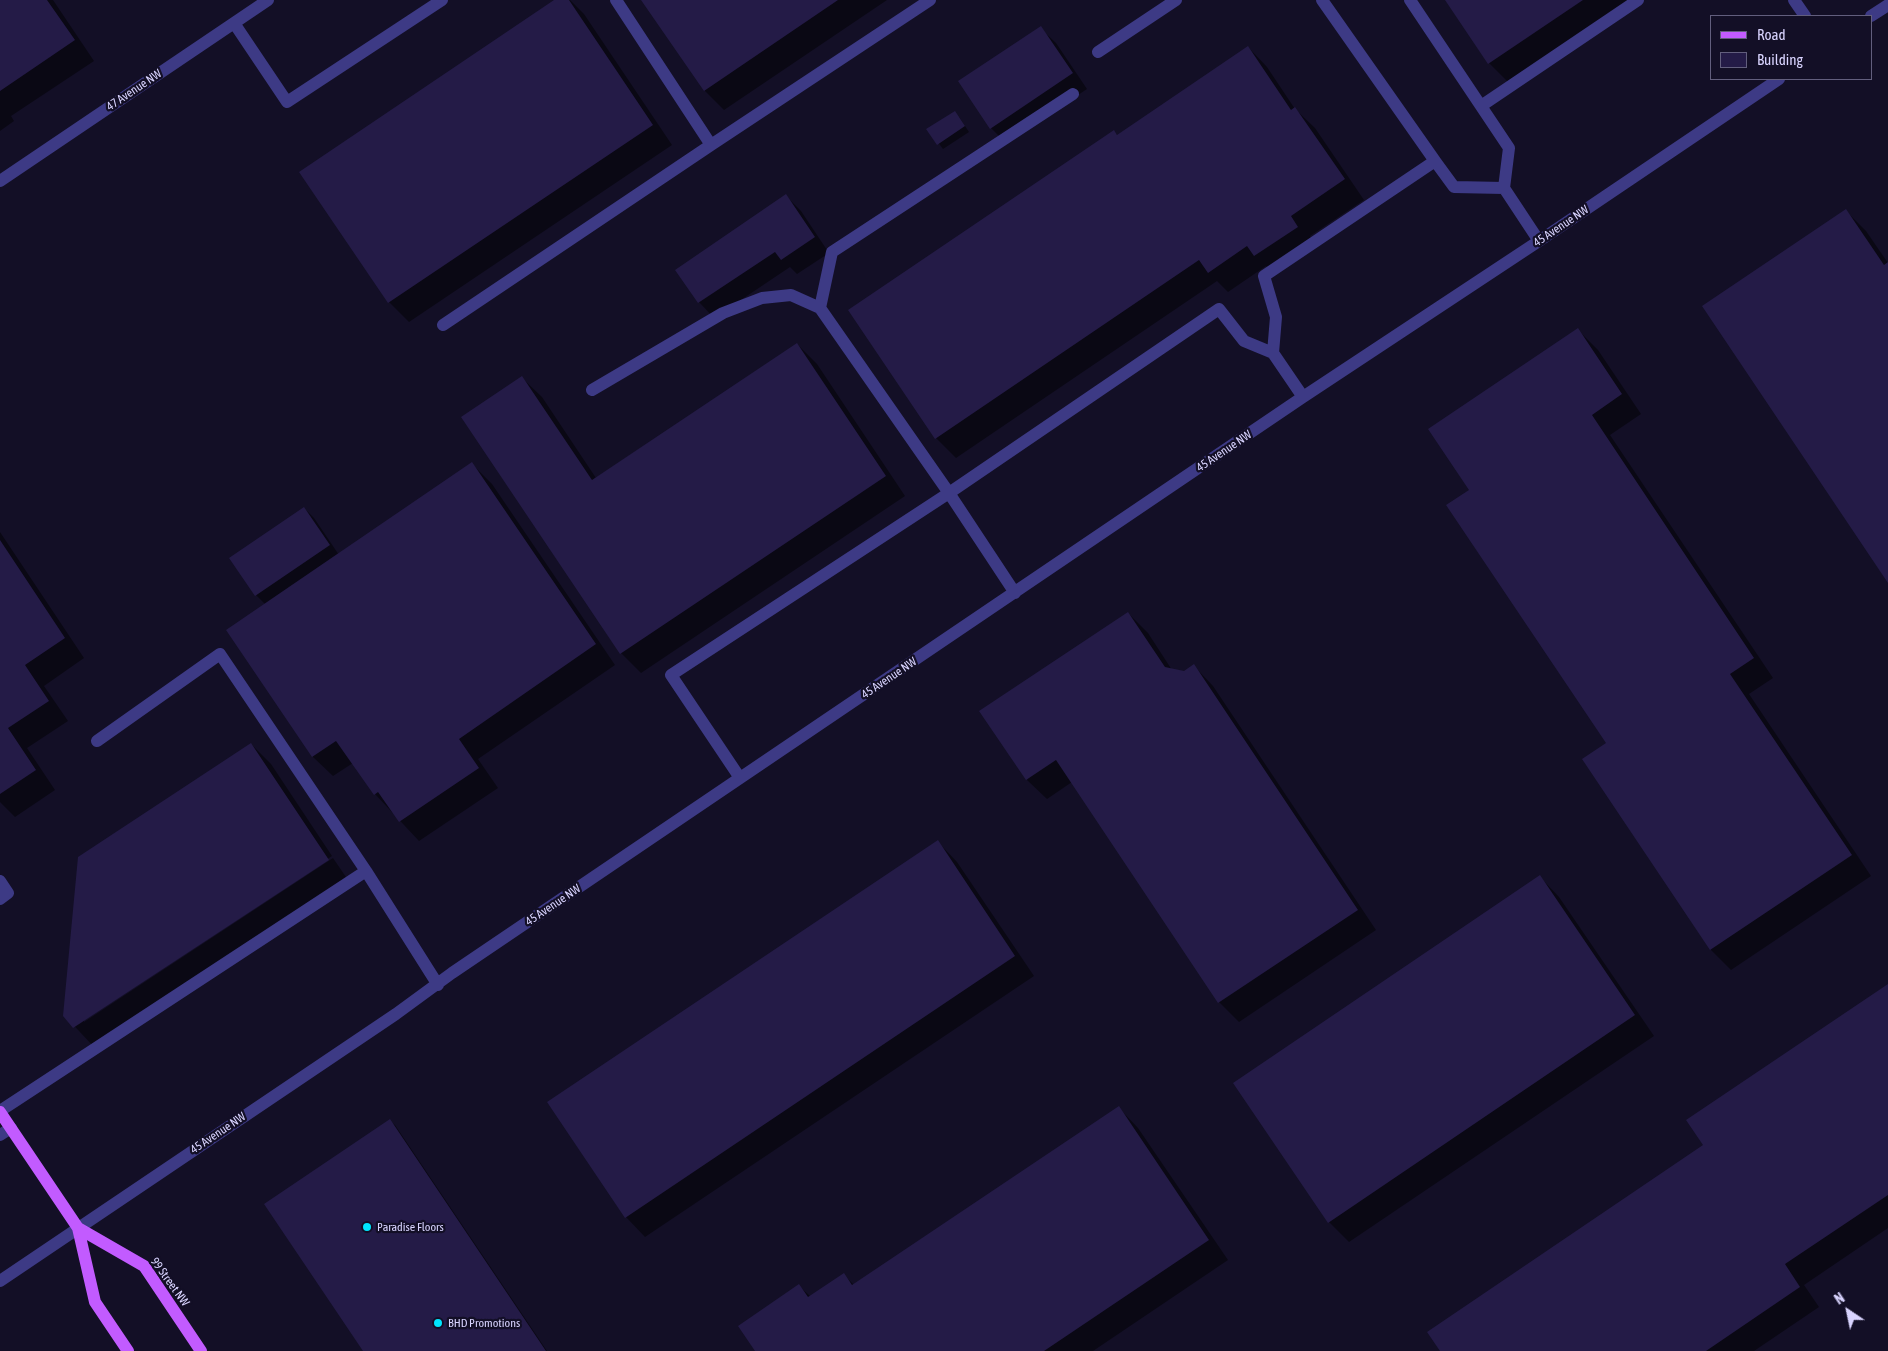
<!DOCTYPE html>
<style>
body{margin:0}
#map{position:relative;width:1888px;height:1351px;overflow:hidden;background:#130f26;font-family:"Asap Condensed",sans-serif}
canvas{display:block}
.legend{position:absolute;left:1710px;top:15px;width:162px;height:65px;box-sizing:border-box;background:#130f26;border:1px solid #625e7d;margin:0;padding:6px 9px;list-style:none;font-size:15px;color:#d9d4ff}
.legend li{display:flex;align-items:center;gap:10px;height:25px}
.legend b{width:25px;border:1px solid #625e7d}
.north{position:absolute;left:1823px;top:1286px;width:50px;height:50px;-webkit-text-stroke:4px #130f26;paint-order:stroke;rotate:326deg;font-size:14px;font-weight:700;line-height:20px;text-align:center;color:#d9d4ff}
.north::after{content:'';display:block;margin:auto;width:18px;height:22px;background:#d9d4ff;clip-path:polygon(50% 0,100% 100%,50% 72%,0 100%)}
</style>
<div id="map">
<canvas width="1888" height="1351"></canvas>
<ul class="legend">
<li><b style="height:6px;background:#c25bff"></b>Road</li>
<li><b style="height:14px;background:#241b47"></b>Building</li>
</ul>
<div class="north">N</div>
</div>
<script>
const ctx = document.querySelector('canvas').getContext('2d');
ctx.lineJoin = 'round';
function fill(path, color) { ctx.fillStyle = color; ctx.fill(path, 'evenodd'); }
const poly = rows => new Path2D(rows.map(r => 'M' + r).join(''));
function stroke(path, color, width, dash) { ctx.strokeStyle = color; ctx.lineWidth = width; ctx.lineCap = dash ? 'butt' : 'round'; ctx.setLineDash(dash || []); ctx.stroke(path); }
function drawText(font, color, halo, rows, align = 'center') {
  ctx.font = font + ' "Asap Condensed",sans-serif'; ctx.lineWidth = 4.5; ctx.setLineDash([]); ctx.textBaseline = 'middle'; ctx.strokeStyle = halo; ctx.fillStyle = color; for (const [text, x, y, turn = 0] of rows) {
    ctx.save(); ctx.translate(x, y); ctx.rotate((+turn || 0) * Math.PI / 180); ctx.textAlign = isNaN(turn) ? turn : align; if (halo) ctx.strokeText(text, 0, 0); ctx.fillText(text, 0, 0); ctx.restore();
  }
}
fill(poly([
 [0,0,53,0,94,61,11,116,14,121,0,131],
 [556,0,570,0,584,14,672,145,409,322,389,302],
 [643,0,887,0,724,110,705,91],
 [1446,0,1631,0,1509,83,1489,63],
 [1040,28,1056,43,1087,89,1006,143,991,128,960,81],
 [1248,47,1267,67,1295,109,1315,128,1364,200,1310,236,1317,247,1275,275,1266,266,1228,292,1217,281,956,458,936,438,1114,131,1118,136],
 [959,117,969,132,943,149,928,129],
 [786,196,801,211,829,253,797,274,790,267,714,318,699,302,677,270],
 [1846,211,1866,231,1888,263,1888,581],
 [1578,330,1598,350,1641,414,1610,435,1773,678,1749,694,1871,876,1731,970,1711,950,1583,759,1608,743,1471,490],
 [797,344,817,364,905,496,641,673,621,653,522,378,542,397,596,478],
 [472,464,492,484,615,665,478,759,498,788,419,841,375,794,353,763,333,776,313,757,228,631,266,605,256,595,304,508,314,518,339,555],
 [0,532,84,658,44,686,68,721,27,748,55,790,15,817,0,802],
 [1128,613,1148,633,1172,670,1185,672,1194,666,1213,686,1376,930,1239,1022,1219,1002,1072,782,1047,799,1027,780],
 [251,744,271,764,332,856,84,1019,84,1022,333,858,348,880,94,1047,65,1016],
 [938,842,957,862,1034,976,645,1237,626,1217],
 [1540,877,1559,897,1654,1036,1349,1242,1329,1222],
 [1888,985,1888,1228,1804,1285,1819,1307,1754,1351,1441,1351,1704,1145],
 [1119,1108,1138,1128,1228,1260,1093,1351,756,1351,799,1286,811,1297,844,1275,854,1285],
 [390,1121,395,1125,547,1351,365,1351]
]), '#0007');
fill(poly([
 [0,0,47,0,75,40,0,91],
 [554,0,569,0,653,125,388,303,299,172],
 [641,0,838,0,704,91],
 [1445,0,1583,0,1488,64],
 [1041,26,1073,73,990,129,958,81],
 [1248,46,1291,110,1295,107,1345,179,1291,216,1298,227,1254,256,1247,246,1208,273,1199,260,935,439,848,310,1114,130,1117,135],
 [955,111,965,126,937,145,926,129],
 [786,194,815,237,781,260,775,252,698,303,675,270],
 [1846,209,1884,265,1888,262,1888,583,1702,306],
 [1578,328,1622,394,1592,415,1754,658,1730,674,1852,855,1710,950,1582,759,1606,743,1446,505,1469,490,1428,429],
 [797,343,886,476,620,654,461,417,522,376,592,480],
 [472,462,596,644,459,739,479,768,399,822,378,792,374,795,336,741,312,757,226,630],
 [304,507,330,545,255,596,229,558],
 [0,540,65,638,25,665,49,701,8,728,36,770,0,794],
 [1128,612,1165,667,1184,671,1194,664,1358,910,1218,1003,1056,760,1026,780,979,711],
 [251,743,329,860,73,1028,63,1016,78,857],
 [938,840,1015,956,625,1218,547,1102],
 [1540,875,1635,1015,1328,1223,1233,1083],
 [1888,984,1888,1195,1785,1264,1800,1287,1706,1351,1440,1351,1427,1332,1703,1145,1686,1120],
 [1119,1106,1209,1240,1044,1351,755,1351,738,1326,799,1284,808,1297,844,1273,852,1285],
 [390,1119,546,1351,363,1351,264,1204]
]), '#241b47');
stroke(poly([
 [1322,0,1435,161],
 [1410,0,1509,148,1504,188,1539,241],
 [1794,0,1805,16],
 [1871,16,1888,5],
 [234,23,287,102,442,0],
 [1098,52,1176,0],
 [1481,106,1638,0],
 [711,145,930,0],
 [0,181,268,0],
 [820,308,832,252,1073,94],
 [443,325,711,145,616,0],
 [1273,353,1276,317,1264,276,1435,161,1454,187,1504,188],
 [592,390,723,313,762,298,791,295,820,308,949,493,671,675,740,778],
 [1015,593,949,493,1219,309,1244,341,1273,353,1303,397],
 [97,741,220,654,366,871,438,985],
 [0,881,8,893,0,899],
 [0,1111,366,871],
 [0,1135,11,1128],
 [0,1281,396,1014,452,973,1303,397,1539,241,1779,79]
]), '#3d3a85', 12);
stroke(poly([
 [0,1112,78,1228,95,1302,128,1351],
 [78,1228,144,1266,201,1351]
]), '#c25bff', 12);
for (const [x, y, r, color] of [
 [367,1227,5,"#00e5ff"],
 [438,1323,5,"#00e5ff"]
]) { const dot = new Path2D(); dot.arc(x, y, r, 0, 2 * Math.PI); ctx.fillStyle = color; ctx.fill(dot); stroke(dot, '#130f26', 2); }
drawText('12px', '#d9d4ff', '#130f26', [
 ["47 Avenue NW",134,90,-34],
 ["45 Avenue NW",1561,226,-34],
 ["45 Avenue NW",1224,451,-34],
 ["45 Avenue NW",889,678,-34],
 ["45 Avenue NW",553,905,-34],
 ["45 Avenue NW",218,1133,-34],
 ["99 Street NW",170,1282,54]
]);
drawText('12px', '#d9d4ff', '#130f26', [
 ["Paradise Floors",377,1227],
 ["BHD Promotions",448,1323]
], 'left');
</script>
